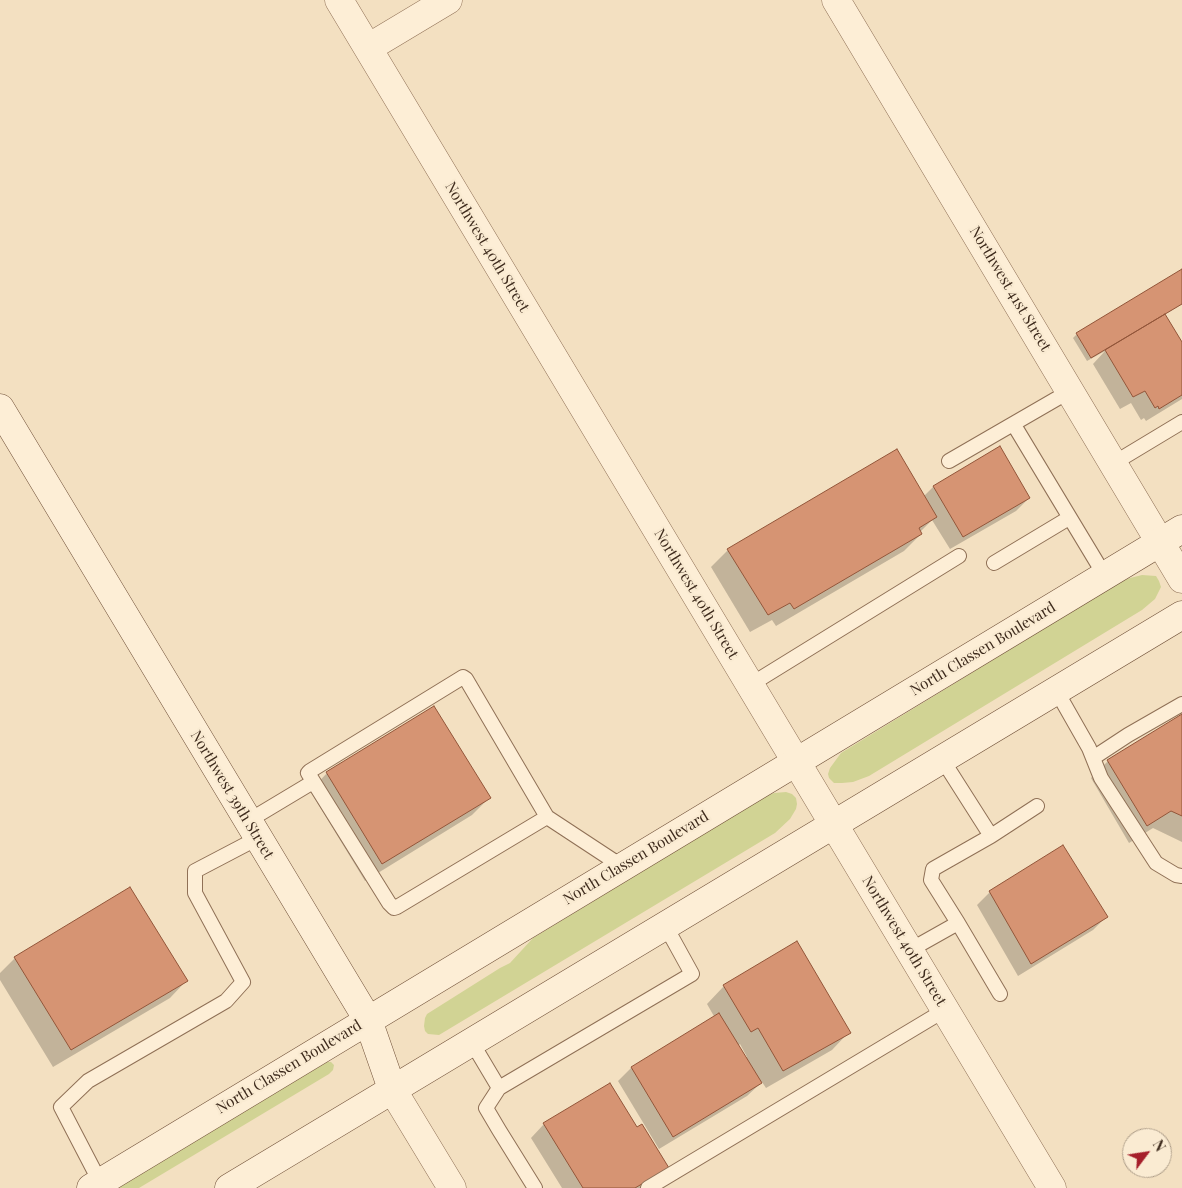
<!DOCTYPE html>
<style>
body{margin:0}
#map{position:relative;width:1182px;height:1188px;overflow:hidden;background:#f3e0c1;font-family:"Playfair Display",serif}
canvas{display:block}
.north{position:absolute;left:1122px;top:1128px;width:50px;height:50px;box-sizing:border-box;background:#faebd2;border:1px solid #ae9e89;border-radius:50%;rotate:59deg;font-size:14px;font-weight:700;line-height:20px;text-align:center;color:#3d2a1c}
.north::after{content:'';display:block;margin:auto;width:18px;height:22px;background:#a61f2a;clip-path:polygon(50% 0,100% 100%,50% 72%,0 100%)}
</style>
<div id="map">
<canvas width="1182" height="1188"></canvas>
<div class="north">N</div>
</div>
<script>
const ctx = document.querySelector('canvas').getContext('2d');
ctx.lineJoin = 'round';
function fill(path, color) { ctx.fillStyle = color; ctx.fill(path, 'evenodd'); }
const poly = rows => new Path2D(rows.map(r => 'M' + r).join(''));
function stroke(path, color, width, dash) { ctx.strokeStyle = color; ctx.lineWidth = width; ctx.lineCap = dash ? 'butt' : 'round'; ctx.setLineDash(dash || []); ctx.stroke(path); }
function drawText(font, color, halo, rows, align = 'center') {
  ctx.font = font + ' "Playfair Display",serif'; ctx.lineWidth = 4.5; ctx.setLineDash([]); ctx.textBaseline = 'middle'; ctx.strokeStyle = halo; ctx.fillStyle = color; for (const [text, x, y, turn = 0] of rows) {
    ctx.save(); ctx.translate(x, y); ctx.rotate((+turn || 0) * Math.PI / 180); ctx.textAlign = isNaN(turn) ? turn : align; if (halo) ctx.strokeText(text, 0, 0); ctx.fillText(text, 0, 0); ctx.restore();
  }
}
fill(poly([
 [1142,575,1156,576,1159,581,1161,587,1155,599,1142,610,869,776,853,782,842,783,834,783,829,778,828,774,830,768,841,753,1120,582,1130,578],
 [786,792,792,794,796,798,797,804,796,809,790,819,775,833,439,1035,428,1034,425,1031,424,1026,425,1018,427,1014,500,968,510,963,533,938,764,797,774,793],
 [327,1062,331,1062,334,1065,333,1070,329,1074,139,1188,116,1188]
]), '#d1d394');
fill(poly([
 [1182,271,1182,304,1164,315,1182,345,1182,399,1146,421,1144,418,1141,420,1131,403,1120,409,1093,364,1105,351,1087,361,1073,338,1077,334],
 [1000,448,1029,498,1016,511,950,549,932,520,920,532,921,534,904,551,776,626,772,620,750,632,711,567,728,550,924,496,933,487],
 [1182,716,1182,842,1153,828,1129,843,1091,778,1108,761],
 [327,773,489,798,472,815,365,881,310,791],
 [130,888,187,980,170,998,53,1067,0,980,0,973,15,958],
 [990,892,1106,917,1093,930,1018,976,977,905],
 [724,986,849,1032,832,1050,766,1088,762,1082,747,1096,659,1149,618,1081,631,1068,715,1018,707,1004],
 [740,1044,747,1057,745,1058,738,1046],
 [610,1085,636,1129,667,1168,642,1188,562,1188,531,1138,544,1124]
]), '#0003');
const building = poly([
 [1182,269,1182,304,1091,358,1076,333,1182,269],
 [1165,314,1182,342,1182,395,1159,409,1158,406,1155,408,1145,391,1133,397,1105,350,1165,314],
 [1000,446,1030,498,963,537,933,486,1000,446],
 [897,449,937,517,919,528,922,534,794,609,790,603,768,615,727,549,897,449],
 [434,706,491,798,382,864,326,772,434,706],
 [1182,714,1182,816,1171,811,1147,826,1107,760,1182,714],
 [1063,845,1108,917,1031,964,989,891,1063,845],
 [130,887,188,981,71,1050,14,957,130,887],
 [797,941,851,1033,783,1071,758,1028,751,1032,723,985,797,941],
 [719,1013,762,1083,673,1137,631,1067,719,1013],
 [610,1083,637,1127,642,1124,669,1168,635,1188,583,1188,543,1123,610,1083]
]);
fill(building, '#d69473');
stroke(building, '#925539', 1);
const lane = poly([
 [1014,425,1105,576],
 [949,461,1070,391],
 [1114,463,1182,422],
 [994,563,1069,518],
 [750,685,959,556],
 [1056,690,1089,748,1101,778,1156,863,1176,875,1182,876],
 [1093,758,1128,735,1182,704],
 [547,817,397,907,394,908,389,903,308,773,310,771,463,677,466,679,547,817,623,867],
 [248,821,313,782],
 [991,836,1037,806],
 [958,923,1000,994],
 [910,950,958,923,931,880,933,869,991,836,942,759],
 [471,1041,499,1088,692,974,665,925],
 [499,1088,486,1108,499,1130,535,1188],
 [100,1182,61,1107,88,1081,226,1001,243,982,195,893,195,871,258,838],
 [648,1188,945,1010]
]);
const street = poly([
 [339,0,1052,1188],
 [836,0,1182,579],
 [368,48,448,0],
 [392,1089,452,1188]
]);
const secondary = poly([
 [0,408,368,1020,392,1089],
 [91,1188,1182,529],
 [229,1188,1182,615]
]);
stroke(lane, '#8f7056', 16);
stroke(street, '#8f7056', 29);
stroke(secondary, '#715139', 29);
stroke(lane, '#fdeed6', 14);
stroke(street, '#fdeed6', 28);
stroke(secondary, '#fdeed6', 28);
drawText('15px', '#3d2a1c', '#faebd2', [
 ["Northwest 40th Street",487,247,59],
 ["Northwest 41st Street",1010,289,59],
 ["Northwest 40th Street",696,594,59],
 ["North Classen Boulevard",983,649,-31],
 ["Northwest 39th Street",232,795,59],
 ["North Classen Boulevard",636,858,-31],
 ["Northwest 40th Street",904,941,59],
 ["North Classen Boulevard",289,1067,-31]
]);
</script>
